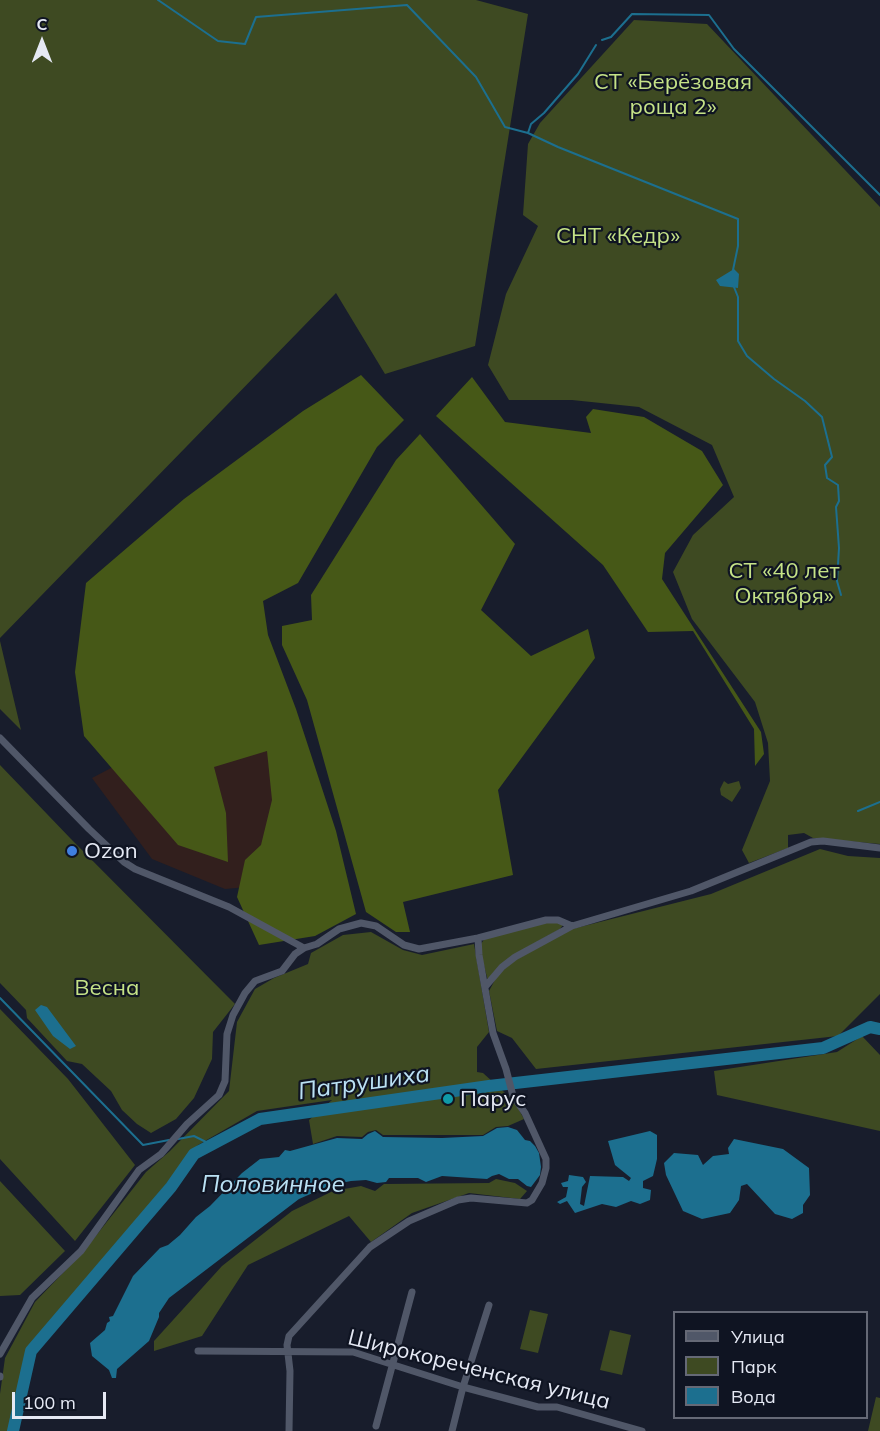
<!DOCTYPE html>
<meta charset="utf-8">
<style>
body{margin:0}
#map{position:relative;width:880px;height:1431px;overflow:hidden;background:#181d2c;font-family:Mulish,sans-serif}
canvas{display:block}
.legend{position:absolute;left:673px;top:1311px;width:195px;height:108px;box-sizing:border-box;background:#0f1422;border:2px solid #656976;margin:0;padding:8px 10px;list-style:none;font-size:18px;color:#e5e9f4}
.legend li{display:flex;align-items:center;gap:12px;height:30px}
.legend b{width:30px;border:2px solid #656976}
.north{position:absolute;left:12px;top:12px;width:60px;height:60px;-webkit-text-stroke:4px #0f1422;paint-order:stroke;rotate:0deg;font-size:16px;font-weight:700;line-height:24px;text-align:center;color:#e5e9f4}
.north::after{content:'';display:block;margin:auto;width:21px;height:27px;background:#e5e9f4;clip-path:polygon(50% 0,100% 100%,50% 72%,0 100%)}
.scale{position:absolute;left:12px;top:1392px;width:94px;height:27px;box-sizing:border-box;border:3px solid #e5e9f4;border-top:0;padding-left:8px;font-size:18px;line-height:21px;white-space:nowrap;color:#e5e9f4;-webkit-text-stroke:4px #0f1422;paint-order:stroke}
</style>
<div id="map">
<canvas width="880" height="1431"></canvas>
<ul class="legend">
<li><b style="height:8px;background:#505768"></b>Улица</li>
<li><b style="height:16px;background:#3e4a22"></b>Парк</li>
<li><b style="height:16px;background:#1c6f8f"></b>Вода</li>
</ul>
<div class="north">С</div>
<div class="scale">100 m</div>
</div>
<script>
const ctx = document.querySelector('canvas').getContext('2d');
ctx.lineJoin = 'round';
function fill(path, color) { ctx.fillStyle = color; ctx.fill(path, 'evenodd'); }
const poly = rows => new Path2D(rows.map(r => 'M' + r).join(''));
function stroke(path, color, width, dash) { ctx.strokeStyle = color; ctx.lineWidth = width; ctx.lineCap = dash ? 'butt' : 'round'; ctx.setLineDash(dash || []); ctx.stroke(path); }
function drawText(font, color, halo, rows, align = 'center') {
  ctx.font = font + ' Mulish,sans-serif'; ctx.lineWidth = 4.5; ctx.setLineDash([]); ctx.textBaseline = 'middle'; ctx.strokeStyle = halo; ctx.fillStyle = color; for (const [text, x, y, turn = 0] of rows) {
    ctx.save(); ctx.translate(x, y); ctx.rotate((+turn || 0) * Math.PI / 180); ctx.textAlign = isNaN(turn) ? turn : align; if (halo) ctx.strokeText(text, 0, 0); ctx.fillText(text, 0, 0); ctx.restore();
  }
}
fill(poly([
 [270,745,285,814,259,886,225,889,152,859,92,778,113,767]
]), '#321f1d');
fill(poly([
 [0,0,476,0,528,14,475,346,385,374,336,293,0,638],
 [634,20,707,24,880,207,880,844,813,838,804,833,788,835,788,848,749,863,742,850,770,781,768,743,755,702,692,619,673,572,693,535,734,497,712,445,639,407,572,400,509,400,488,365,506,294,538,226,523,215,528,144,540,123],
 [0,641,21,730,0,709],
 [0,765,71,839,235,1004,213,1032,212,1059,194,1098,176,1119,151,1133,137,1124,122,1110,111,1091,82,1064,67,1061,27,1018,26,1010,0,983],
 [724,781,728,784,739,781,741,788,732,802,721,795,720,789],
 [820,849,848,856,880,858,880,994,838,1036,536,1069,512,1038,497,1031,489,991,497,976,512,962,568,930,711,894],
 [549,922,558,922,563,925,560,929,512,956,488,981,481,954,481,944,485,938],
 [371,932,403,950,422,955,474,944,489,1032,477,1047,477,1072,483,1073,514,1101,524,1119,508,1126,496,1127,483,1135,383,1135,376,1130,368,1132,362,1137,337,1136,313,1144,309,1120,332,1100,257,1111,198,1145,108,1255,27,1349,10,1431,0,1431,0,1394,5,1358,35,1302,84,1251,146,1172,170,1151,229,1091,237,1022,255,989,274,978,308,964,311,953,343,935],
 [0,1009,68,1079,135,1165,75,1241,0,1159],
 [862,1036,880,1055,880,1131,717,1095,714,1071,837,1052],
 [496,1179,515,1183,527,1191,520,1199,469,1193,412,1213,371,1242,349,1216,248,1265,202,1336,154,1351,154,1341,222,1266,292,1211,333,1191,361,1186,375,1191,384,1184,489,1183],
 [0,1181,65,1251,20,1295,0,1296],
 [530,1310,548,1314,538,1353,520,1349],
 [610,1330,631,1335,622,1375,600,1370],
 [876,1397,880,1398,880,1431,868,1431]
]), '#3e4a22');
fill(poly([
 [361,375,404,420,377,447,298,583,263,601,268,635,296,709,336,831,356,914,315,936,259,945,237,897,245,860,261,845,272,800,267,751,214,767,226,813,228,862,178,845,84,736,75,672,86,583,184,499,303,411],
 [472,377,505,422,591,433,586,417,593,409,644,417,702,451,723,485,665,553,662,579,761,732,764,754,755,766,754,729,693,631,648,632,603,565,436,416],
 [420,434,515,544,481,610,531,656,588,629,595,658,498,790,513,875,403,902,410,932,396,932,366,912,307,700,282,645,282,626,312,620,311,595,396,460]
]), '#465817');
fill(poly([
 [734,269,739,274,738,288,720,286,716,280],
 [41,1005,47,1007,76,1046,70,1049,53,1036,35,1010],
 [508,1127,517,1130,525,1140,530,1141,535,1146,539,1153,541,1167,540,1175,531,1187,527,1186,518,1179,509,1179,499,1174,492,1176,487,1179,442,1176,426,1182,418,1178,389,1178,386,1182,377,1183,366,1180,351,1181,331,1185,299,1199,169,1298,159,1313,159,1317,149,1341,117,1369,116,1378,112,1378,109,1370,92,1356,90,1343,105,1330,107,1323,110,1321,109,1317,113,1316,133,1276,160,1248,168,1245,180,1235,196,1217,210,1206,242,1173,260,1159,279,1157,285,1150,290,1151,337,1138,362,1139,368,1134,375,1131,383,1137,442,1138,483,1136,497,1128],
 [650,1131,657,1135,657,1159,653,1176,643,1181,643,1188,651,1190,650,1200,640,1204,631,1201,616,1207,602,1204,575,1213,567,1201,560,1204,557,1202,566,1197,568,1187,563,1187,561,1183,568,1181,569,1175,583,1177,586,1182,582,1187,580,1204,584,1206,590,1176,623,1177,629,1181,631,1178,615,1165,608,1141],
 [734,1139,783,1149,809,1168,810,1195,803,1205,803,1213,792,1219,775,1214,747,1184,741,1186,739,1200,730,1213,702,1219,683,1211,666,1175,664,1163,674,1153,698,1155,703,1165,713,1156,729,1154,728,1148]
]), '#1c6f8f');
stroke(poly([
 [158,0,218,41,245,44,256,17,407,5,476,77,505,127,528,133,558,147,738,219,738,246,733,270],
 [602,40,611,37,632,14,709,15,734,49,880,195],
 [528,133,531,124,544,113,578,74,596,45],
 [734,287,738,297,738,341,747,356,774,379,805,401,822,417,832,457,825,465,827,478,838,485,839,501,836,507,839,548,837,581,841,595],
 [858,811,880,802],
 [0,998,143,1145,169,1140],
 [178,1139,194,1136,212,1145]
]), '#1c6f8f', 2);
stroke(poly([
 [13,1431,31,1351,171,1187,194,1154,260,1119,489,1086,823,1048,870,1027,880,1029]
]), '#1c6f8f', 12);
stroke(poly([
 [0,738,89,829,124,862,135,869,229,907,304,948,317,944,339,929,361,923,376,926,404,945,419,949,478,938,546,920,558,920,572,926,691,891,811,842,823,841,880,848],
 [485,987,502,967,515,957,572,926],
 [198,1351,353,1352,463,1387,538,1407,557,1407,642,1431],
 [0,1354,32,1298,81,1251,139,1170,161,1154,187,1124,219,1095,225,1081,227,1034,233,1015,245,993,255,981,282,971,295,954,304,948],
 [0,1376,0,1377],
 [376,1426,412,1292],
 [289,1431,290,1371,287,1345,289,1336,370,1247,409,1221,458,1200,471,1198,527,1203,532,1200,542,1183,546,1168,546,1159,525,1113,513,1096,506,1069,493,1033,479,955,478,938],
 [452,1431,463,1387,489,1305]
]), '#505768', 7);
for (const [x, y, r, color] of [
 [72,851,6,"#3f7fe0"],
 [448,1099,6,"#0f9aa8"]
]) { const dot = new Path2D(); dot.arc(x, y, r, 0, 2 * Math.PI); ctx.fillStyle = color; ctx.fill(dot); stroke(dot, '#0f1422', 2); }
drawText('22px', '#c5e287', '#0f1422', [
 ["СТ «Берёзовая",673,82],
 ["роща 2»",673,107],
 ["СНТ «Кедр»",618,236],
 ["СТ «40 лет",784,571],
 ["Октября»",784,596],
 ["Весна",107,988]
]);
drawText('22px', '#e5e9f4', '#0f1422', [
 ["Ozon",84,851],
 ["Парус",460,1099]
], 'left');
drawText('22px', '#e5e9f4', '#0f1422', [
 ["Широкореченская улица",479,1370,14]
]);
drawText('italic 24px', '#bae1f4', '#0f1422', [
 ["Патрушиха",364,1083,-8],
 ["Половинное",273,1185]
]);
</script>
